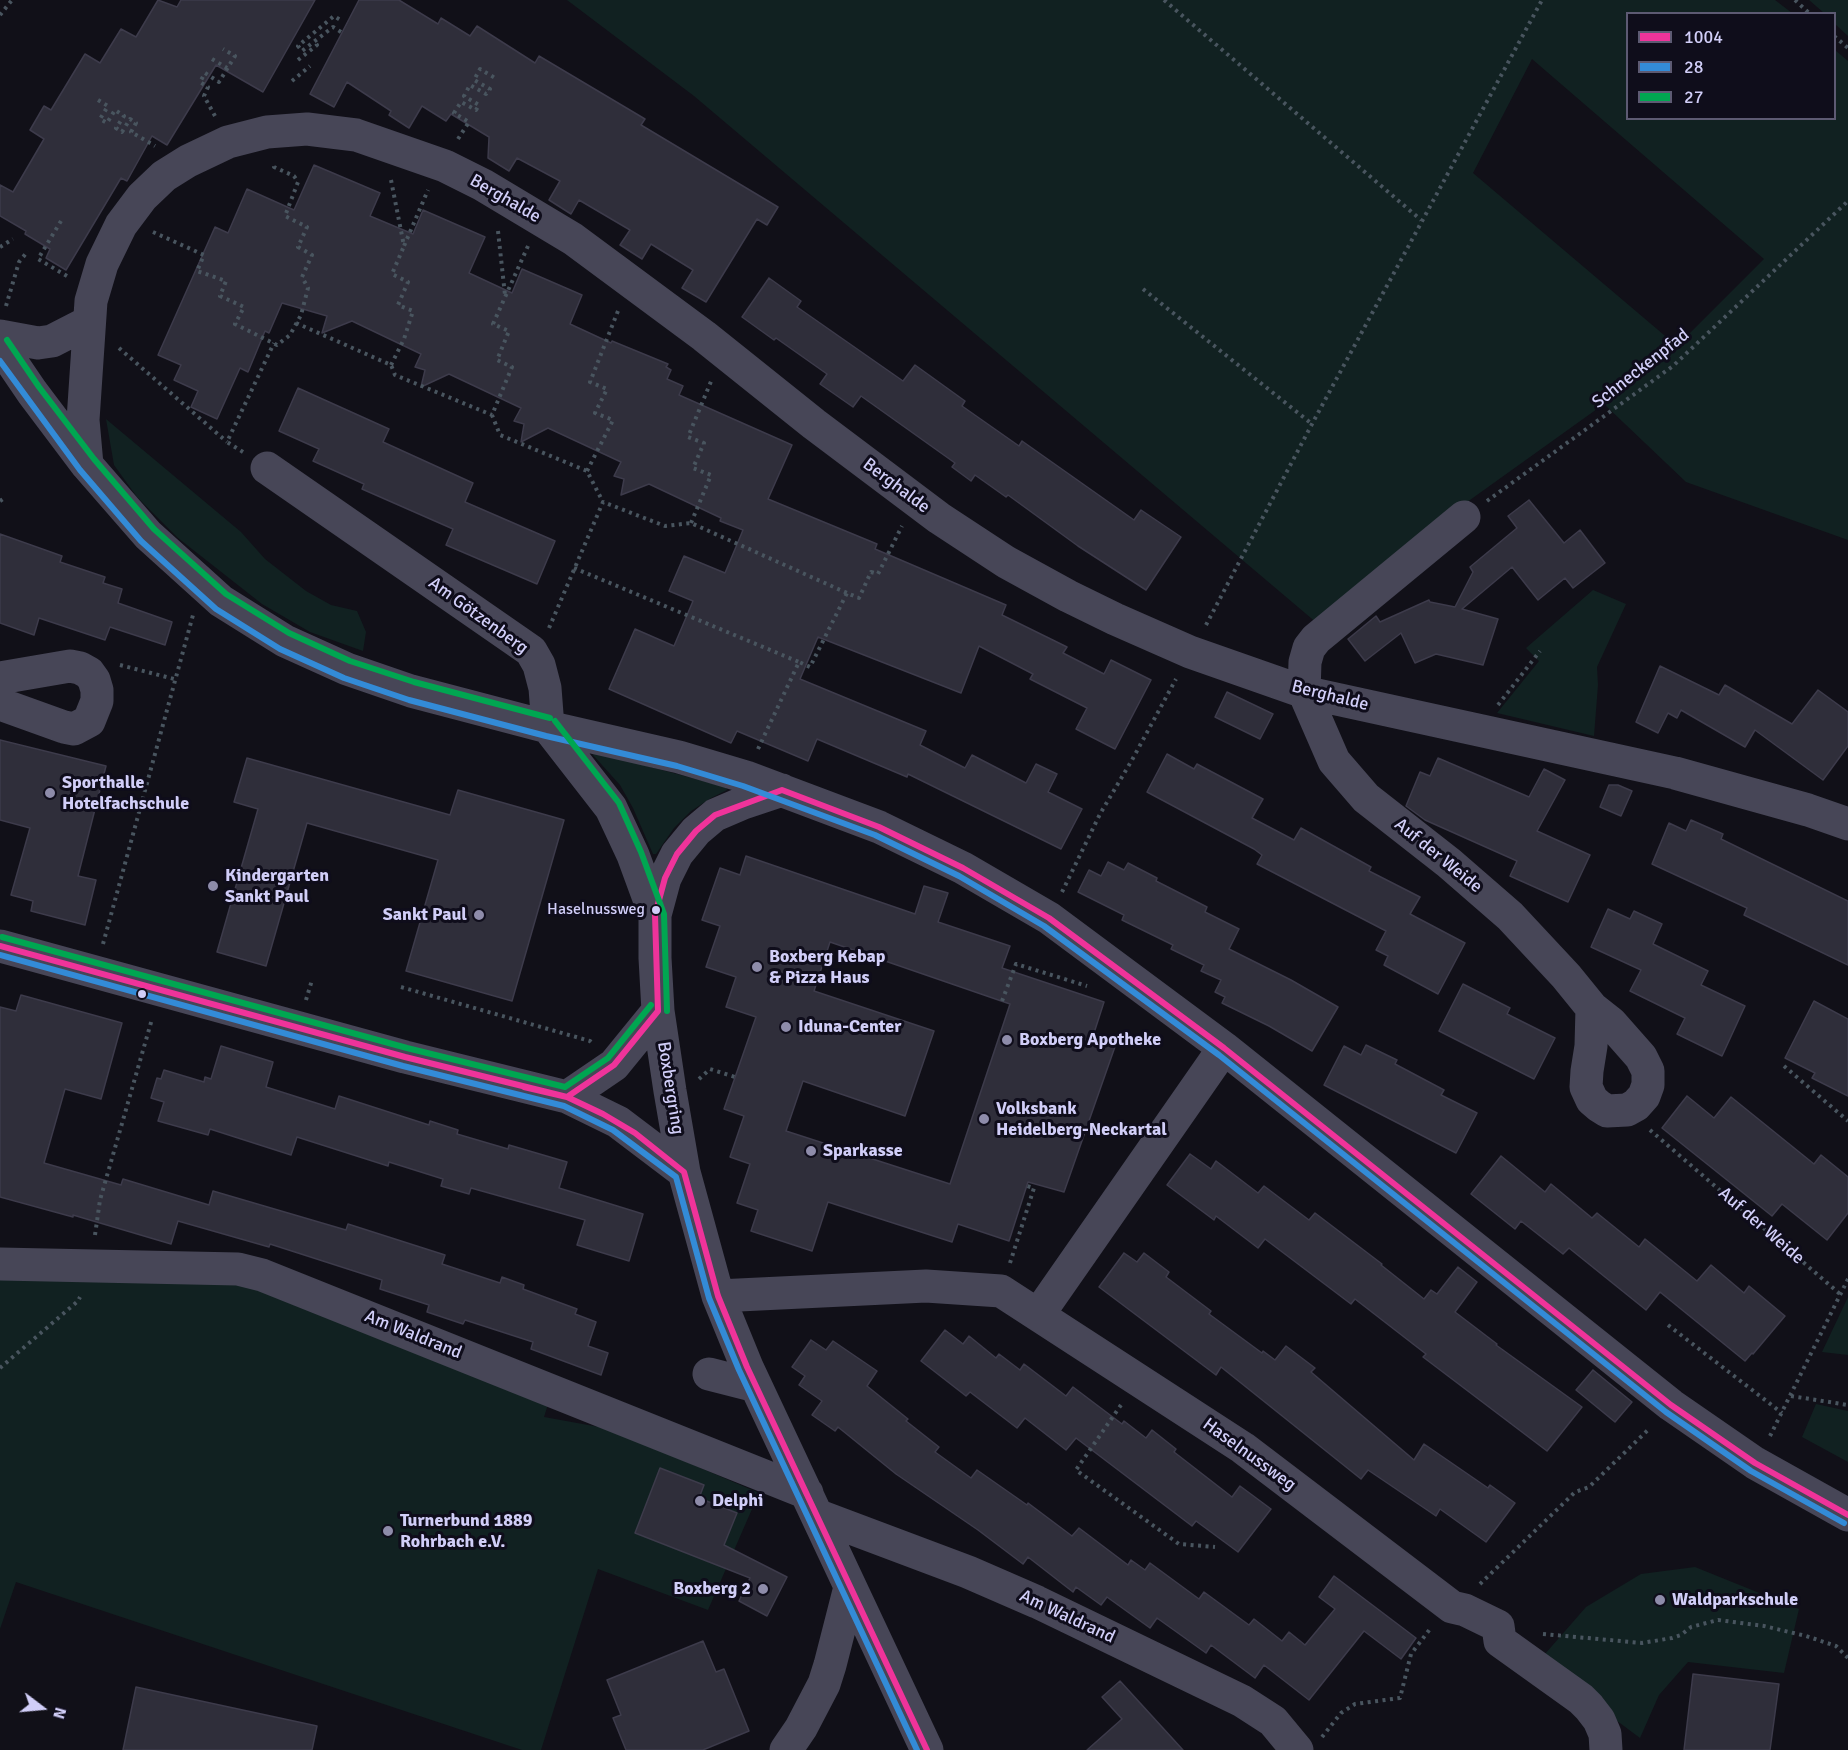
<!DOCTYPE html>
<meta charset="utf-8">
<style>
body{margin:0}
#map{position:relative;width:1848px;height:1750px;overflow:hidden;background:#111018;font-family:Signika,sans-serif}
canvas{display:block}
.legend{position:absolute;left:1626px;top:12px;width:210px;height:108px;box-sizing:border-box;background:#0f0d1b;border:2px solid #5d5a73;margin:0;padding:8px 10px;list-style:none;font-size:18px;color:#d1cef8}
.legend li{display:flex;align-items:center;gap:12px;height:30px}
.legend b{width:30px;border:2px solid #5d5a73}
.north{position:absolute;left:12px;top:1678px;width:60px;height:60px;-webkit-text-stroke:4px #0f0d1b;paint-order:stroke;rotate:106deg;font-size:16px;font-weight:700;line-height:24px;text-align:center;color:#d1cef8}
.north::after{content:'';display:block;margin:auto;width:21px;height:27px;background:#d1cef8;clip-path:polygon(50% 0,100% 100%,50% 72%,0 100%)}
</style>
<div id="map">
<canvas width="1848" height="1750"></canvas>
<ul class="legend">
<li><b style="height:8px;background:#ef339a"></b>1004</li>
<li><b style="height:8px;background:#338bd7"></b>28</li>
<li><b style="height:8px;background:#00a651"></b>27</li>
</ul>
<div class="north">N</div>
</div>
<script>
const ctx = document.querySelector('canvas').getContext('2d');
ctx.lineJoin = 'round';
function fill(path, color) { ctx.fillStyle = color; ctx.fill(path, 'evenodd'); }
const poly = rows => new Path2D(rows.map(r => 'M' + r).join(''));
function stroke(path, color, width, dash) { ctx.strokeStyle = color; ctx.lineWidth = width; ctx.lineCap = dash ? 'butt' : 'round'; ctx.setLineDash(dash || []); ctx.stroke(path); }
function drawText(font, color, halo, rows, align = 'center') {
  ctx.font = font + ' Signika,sans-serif'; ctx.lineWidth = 6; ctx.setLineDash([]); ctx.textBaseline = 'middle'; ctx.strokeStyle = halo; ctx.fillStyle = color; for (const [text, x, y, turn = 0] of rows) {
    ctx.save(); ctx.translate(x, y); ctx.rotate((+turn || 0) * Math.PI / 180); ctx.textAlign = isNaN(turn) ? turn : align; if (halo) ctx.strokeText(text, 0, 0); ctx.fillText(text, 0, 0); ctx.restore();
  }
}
fill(poly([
 [567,0,1775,0,1792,13,1628,14,1628,118,1834,118,1835,50,1848,61,1848,540,1686,482,1604,404,1456,510,1318,624,694,96],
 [1532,59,1764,259,1677,346,1473,173],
 [1809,0,1848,0,1848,36,1835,24,1834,14,1824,13],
 [106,419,241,532,265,559,306,591,331,605,357,611,366,632,363,651,310,632,262,604,178,538,137,497,114,465],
 [1593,590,1626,604,1597,667,1598,685,1594,736,1497,713,1539,661,1526,648],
 [594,752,726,787,727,790,711,798,691,811,674,828,656,854,653,854,633,808,620,785,593,755],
 [0,1274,236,1278,550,1398,544,1417,610,1429,759,1493,708,1610,598,1569,541,1750,522,1750,16,1582,0,1629],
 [1848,1297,1848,1355,1822,1352],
 [1816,1404,1848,1411,1848,1462,1802,1437],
 [1695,1567,1799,1609,1784,1673,1688,1662,1659,1695,1640,1738,1538,1662,1586,1607,1641,1574]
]), '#112121');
const building = poly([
 [158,0,177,7,181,0,315,0,263,92,216,65,167,145,152,136,127,181,121,178,66,270,46,258,50,249,25,234,26,231,0,216,0,185,13,192,44,139,30,130,44,106,51,110,85,54,100,63,121,29,136,37,158,0],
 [359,0,399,0,438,24,441,18,470,36,477,26,535,63,539,56,645,119,641,125,778,207,767,225,757,219,706,302,682,288,693,270,651,244,642,259,620,245,630,230,579,200,571,214,549,200,560,181,517,158,509,171,488,158,489,137,451,114,446,121,422,106,409,128,389,115,391,111,347,82,334,107,310,94,359,0],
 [314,165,380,193,370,216,413,234,423,210,485,237,469,273,512,293,522,269,582,295,570,324,611,343,612,341,668,364,666,367,671,370,667,379,683,386,679,395,792,445,768,499,877,544,875,549,1006,605,1002,615,1067,647,1063,653,1104,674,1111,660,1151,680,1115,749,1076,729,1087,708,1030,679,1033,674,979,646,961,693,818,637,800,679,926,731,920,745,965,768,972,755,1026,783,1036,764,1057,774,1048,792,1082,809,1061,849,908,774,907,777,817,739,808,761,737,731,731,743,609,689,635,629,674,646,693,601,669,591,684,556,725,573,743,530,720,521,721,518,649,484,621,495,624,479,614,476,621,462,548,428,521,442,524,424,514,421,521,408,449,374,421,387,425,370,415,367,421,354,352,321,322,333,327,316,282,303,269,333,265,331,248,372,240,368,217,419,191,407,198,391,174,380,181,365,158,355,215,227,228,233,247,189,294,210,314,165],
 [769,278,801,301,797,307,903,381,915,365,965,401,962,406,1019,446,1022,441,1134,520,1141,510,1181,537,1146,590,1078,546,1008,495,1006,497,975,475,971,481,952,467,955,463,861,396,853,407,820,384,827,374,776,338,774,340,742,317,769,278],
 [298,388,389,429,383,442,473,483,465,502,555,541,537,584,446,545,453,529,362,489,364,484,313,461,319,449,279,431,298,388],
 [1529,500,1564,543,1580,530,1605,563,1573,588,1565,578,1538,600,1512,567,1462,609,1498,619,1483,665,1436,654,1415,663,1401,633,1365,661,1348,639,1376,616,1380,622,1429,600,1430,602,1455,607,1473,572,1470,567,1517,528,1508,516,1529,500],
 [0,534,62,556,60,562,105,577,103,583,122,589,118,603,172,622,165,645,110,627,105,640,39,618,34,635,0,623,0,534],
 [1660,666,1719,695,1725,685,1792,724,1818,690,1848,712,1848,746,1823,780,1755,730,1745,747,1681,710,1677,718,1668,713,1658,733,1636,722,1660,666],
 [1227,692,1273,714,1260,739,1215,717,1227,692],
 [0,740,106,766,78,876,96,880,85,925,31,911,33,901,11,895,30,828,0,820,0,740],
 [1167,754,1194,769,1197,764,1263,799,1252,818,1294,840,1301,828,1371,867,1369,871,1420,897,1410,914,1465,943,1438,994,1384,965,1388,956,1376,950,1386,931,1257,864,1262,855,1254,849,1147,792,1167,754],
 [247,758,450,815,458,790,564,820,512,1001,406,971,438,860,307,823,266,966,217,952,258,809,234,802,247,758],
 [1438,758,1529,797,1544,769,1565,780,1537,831,1590,855,1568,902,1510,876,1517,861,1425,820,1406,806,1420,772,1430,776,1438,758],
 [1609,785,1618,785,1632,791,1621,816,1600,807,1609,785],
 [1691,820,1723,834,1721,839,1848,901,1848,965,1744,915,1747,908,1652,864,1669,823,1686,831,1691,820],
 [746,856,915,914,924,886,948,893,938,922,1010,946,1002,968,1104,1002,1094,1033,1117,1041,1064,1192,1028,1182,1009,1241,958,1224,952,1242,828,1202,812,1251,751,1231,758,1210,737,1203,750,1164,730,1157,744,1116,724,1109,756,1017,726,1007,736,977,706,967,720,926,702,920,720,868,740,875,746,856],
 [830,942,1010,1004,950,1184,786,1131,803,1081,905,1116,934,1031,814,991,830,942],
 [1108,862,1124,870,1128,863,1157,878,1156,881,1207,907,1205,912,1239,929,1229,949,1291,980,1338,1007,1312,1051,1269,1026,1222,1003,1225,997,1215,992,1221,980,1201,971,1204,965,1171,949,1173,945,1122,920,1124,915,1078,892,1089,870,1101,876,1108,862],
 [1608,909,1630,919,1634,911,1662,924,1653,944,1708,971,1701,985,1745,1006,1722,1056,1677,1034,1685,1018,1630,991,1641,970,1591,947,1608,909],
 [1463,984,1510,1008,1507,1014,1555,1038,1534,1079,1439,1031,1463,984],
 [21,995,122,1023,101,1099,65,1089,44,1163,121,1185,123,1179,209,1205,213,1191,346,1230,348,1224,445,1255,442,1264,500,1283,502,1277,524,1285,523,1289,577,1309,575,1314,596,1322,588,1346,608,1353,601,1375,531,1349,533,1342,465,1320,463,1324,427,1312,429,1305,380,1289,382,1280,270,1244,269,1247,178,1221,171,1244,73,1215,73,1217,0,1197,0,1007,16,1011,21,995],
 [1814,1001,1848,1019,1848,1096,1812,1078,1815,1073,1785,1058,1814,1001],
 [1366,1045,1397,1060,1395,1064,1444,1090,1441,1095,1477,1113,1456,1153,1324,1085,1344,1046,1361,1055,1366,1045],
 [221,1046,273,1062,266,1087,335,1109,339,1096,429,1125,430,1121,458,1130,457,1134,508,1149,509,1145,567,1162,559,1188,643,1214,629,1261,577,1245,585,1220,471,1188,469,1194,441,1186,443,1179,389,1162,388,1166,297,1137,291,1155,210,1129,208,1135,158,1121,164,1102,151,1098,157,1078,161,1079,164,1070,204,1082,205,1077,211,1079,221,1046],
 [1687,1096,1714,1118,1731,1097,1814,1164,1821,1155,1848,1177,1848,1213,1827,1240,1782,1204,1772,1216,1662,1128,1687,1096],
 [1190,1154,1211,1169,1216,1161,1258,1193,1264,1186,1309,1220,1315,1213,1382,1264,1381,1265,1424,1299,1431,1290,1437,1294,1458,1267,1477,1282,1455,1312,1497,1344,1496,1345,1582,1407,1547,1451,1423,1357,1426,1354,1355,1299,1351,1304,1265,1239,1258,1248,1216,1216,1214,1220,1167,1185,1190,1154],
 [1501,1156,1545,1192,1551,1184,1592,1218,1597,1213,1639,1247,1645,1239,1697,1281,1711,1265,1744,1293,1749,1286,1785,1316,1753,1354,1752,1353,1745,1361,1660,1292,1646,1310,1569,1248,1563,1254,1521,1221,1515,1229,1471,1194,1501,1156],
 [1124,1253,1137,1262,1144,1253,1169,1272,1166,1277,1211,1311,1209,1314,1262,1353,1263,1351,1275,1360,1286,1346,1315,1368,1311,1372,1414,1460,1424,1444,1488,1488,1490,1485,1515,1503,1486,1542,1440,1509,1436,1516,1368,1470,1361,1479,1221,1367,1216,1375,1099,1287,1124,1253],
 [945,1330,963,1344,969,1336,996,1358,999,1354,1020,1370,1024,1364,1066,1396,1073,1387,1122,1424,1124,1421,1146,1438,1152,1430,1176,1449,1174,1452,1232,1497,1240,1486,1271,1509,1238,1552,1196,1521,1192,1526,1076,1438,1066,1450,1025,1418,1017,1428,970,1392,966,1396,921,1361,945,1330],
 [811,1340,826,1350,833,1341,877,1371,867,1386,908,1419,906,1421,939,1447,935,1452,971,1478,977,1470,1027,1505,1028,1503,1072,1536,1079,1528,1128,1565,1131,1560,1145,1570,1150,1563,1199,1599,1204,1592,1249,1625,1254,1619,1282,1641,1289,1632,1305,1645,1335,1609,1319,1597,1334,1576,1416,1638,1401,1659,1364,1631,1309,1700,1264,1665,1255,1678,1211,1645,1206,1653,1157,1618,1150,1628,1107,1597,1101,1605,1076,1587,1073,1592,1028,1557,1023,1564,978,1530,896,1474,838,1427,835,1431,812,1415,822,1401,799,1385,805,1376,792,1367,811,1340],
 [1593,1370,1632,1402,1615,1422,1576,1390,1593,1370],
 [660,1468,704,1485,699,1498,737,1513,724,1545,787,1577,767,1616,739,1601,750,1578,635,1533,660,1468],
 [703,1641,716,1672,724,1669,749,1731,703,1750,626,1750,613,1718,621,1715,607,1680,703,1641],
 [1693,1674,1779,1684,1770,1750,1684,1750,1693,1674],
 [1120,1681,1183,1750,1087,1750,1122,1719,1102,1697,1120,1681],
 [136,1687,317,1726,312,1750,123,1750,136,1687]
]);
fill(building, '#2f2e3a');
stroke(building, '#3d3b4b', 1.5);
stroke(poly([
 [1164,0,1421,220],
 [1795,0,1810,14],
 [0,15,12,0],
 [341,32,333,27,302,51,298,46,334,16,342,21],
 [1834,36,1848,48],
 [212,59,227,68],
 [298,60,317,45,314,41],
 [292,81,310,66],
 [98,100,108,106,100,119,107,123,115,110,124,116,116,128,122,132,130,119,136,123,131,132,155,146],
 [215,116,204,96,208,87,200,82,205,73,219,82,235,56,223,49],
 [458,139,469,122,454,113,461,102,476,110,479,105,464,96,470,85,486,94,490,89,474,80,480,69,495,78],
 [391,180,404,246,428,190],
 [61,221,38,259,67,276],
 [498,231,505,295],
 [153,232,204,255,197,271,226,281,220,296,244,307,235,324,277,345,290,335,301,315,308,288,302,277,312,255,298,247,307,227,285,216,298,182,294,176,274,167,274,162],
 [528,246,493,324,509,331,497,360,512,367,492,415,500,435,587,471,603,502],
 [0,247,13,239],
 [1143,289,1312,424],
 [6,306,19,262,28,251],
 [296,323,391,365,395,375,492,415],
 [119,348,227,442],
 [391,365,404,339,413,311,398,305,408,282,392,274,404,246],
 [243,452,227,442,274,343],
 [587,471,613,420,595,413,607,389,590,382,618,311],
 [0,501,6,497],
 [1487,501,1673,366,1848,201],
 [691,523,711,475,693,468,704,443,688,437,712,379],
 [574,568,799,662],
 [1206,625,1312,424,1542,0],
 [549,628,603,502,665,526,691,523,847,593],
 [120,665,174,679],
 [1498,705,1540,651],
 [758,749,799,662,810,667,847,593,859,598,871,572,878,574,902,526],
 [1062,892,1100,814,1132,760,1176,679],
 [103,944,193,615],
 [401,987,590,1041,593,1044],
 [306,1000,312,980],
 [1002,1001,1016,964,1087,986],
 [1784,1066,1848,1121],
 [699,1079,710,1069,735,1077],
 [1650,1130,1840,1294],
 [95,1235,100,1200,152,1019],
 [1010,1263,1034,1188,1027,1186],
 [1668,1325,1782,1413],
 [0,1368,78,1301,80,1297],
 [1791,1396,1848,1405],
 [1121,1405,1076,1470,1179,1544,1215,1547],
 [1770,1436,1848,1279],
 [1480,1584,1569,1498,1575,1492,1589,1487,1650,1428],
 [1543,1634,1642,1643,1672,1638,1681,1635,1691,1627,1718,1620,1764,1626,1806,1636,1836,1646,1848,1658],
 [1322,1737,1341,1713,1355,1704,1400,1698,1411,1654,1430,1629]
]), '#49555f', 4, [3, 4.5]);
stroke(poly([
 [0,336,38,343,52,341,89,322],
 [0,345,32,392,87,465,148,535,221,601,285,641,347,669,411,691,548,727,679,757,746,777,879,827,963,868,1049,918,1224,1048,1671,1405,1755,1463,1848,1515],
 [87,465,83,420,91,301,102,264,121,225,142,197,164,176,188,161,228,142,267,132,307,129,356,135,445,166,483,185,573,239,704,336,814,424,939,518,1006,562,1068,596,1115,619,1190,652,1304,692,1675,773,1808,810,1848,824],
 [267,468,531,651,539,665,545,688,548,727],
 [1464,517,1316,639,1309,648,1305,662,1304,692,1334,761,1366,798,1449,863,1510,916,1566,976,1592,1008,1611,1023,1641,1057,1648,1071,1648,1085,1644,1096,1636,1105,1627,1110,1607,1111,1599,1106,1592,1100,1586,1087,1587,1071,1591,1046,1592,1008],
 [0,678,70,666,80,668,89,673,94,680,97,690,97,701,89,721,74,729,64,727,0,704],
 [548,727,611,808,633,855,655,915],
 [782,790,743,803,715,815,696,831,677,854,665,878,655,915,655,958,658,1011,670,1091,684,1172,718,1296,747,1367,927,1750],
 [0,946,405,1057,567,1097,618,1122,684,1172],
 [567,1097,614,1065,658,1011],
 [0,1264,238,1269,262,1275,807,1493],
 [718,1296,926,1286,1001,1291,1243,1448,1452,1607,1465,1610,1498,1626,1500,1641,1581,1699,1589,1707,1599,1720,1605,1734,1606,1750],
 [1038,1315,1224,1048],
 [709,1374,756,1386],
 [819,1516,968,1572,1037,1602,1242,1701,1273,1721,1297,1750],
 [786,1750,801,1728,824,1684,830,1665,850,1587]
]), '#474657', 33);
stroke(poly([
 [0,946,405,1057,567,1097,614,1065,658,1011,655,915,665,878,677,854,696,831,715,815,782,790,879,827,963,868,1049,918,1224,1048,1671,1405,1755,1463,1848,1515],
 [524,1087,567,1097,603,1114,635,1133,684,1172,718,1296,747,1367,927,1750]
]), '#ef339a', 6);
stroke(poly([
 [0,361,80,470,141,541,216,609,280,649,344,678,409,700,546,736,677,766,743,786,875,835,959,876,1044,926,1219,1055,1666,1412,1751,1471,1844,1523],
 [0,955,403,1066,564,1106,613,1130,676,1177,709,1298,739,1370,917,1750]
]), '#338bd7', 6);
stroke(poly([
 [7,340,39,387,94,459,154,529,226,594,289,633,350,661,414,682,550,718],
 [555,721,619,803,641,852,664,914,667,1011],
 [2,937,407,1048,565,1087,608,1058,651,1005]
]), '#00a651', 6);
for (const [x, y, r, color] of [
 [50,793,6,"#8e8caa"],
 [213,886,6,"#8e8caa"],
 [656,910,5,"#d1cef8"],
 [479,915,6,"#8e8caa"],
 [757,967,6,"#8e8caa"],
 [142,994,5,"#d1cef8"],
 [786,1027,6,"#8e8caa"],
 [1007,1040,6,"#8e8caa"],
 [984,1119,6,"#8e8caa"],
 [811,1151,6,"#8e8caa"],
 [700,1501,6,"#8e8caa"],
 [388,1531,6,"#8e8caa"],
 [763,1589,6,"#8e8caa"],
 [1660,1600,6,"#8e8caa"]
]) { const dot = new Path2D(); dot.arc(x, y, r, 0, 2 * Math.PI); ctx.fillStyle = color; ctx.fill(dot); stroke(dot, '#0f0d1b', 2); }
drawText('16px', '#d1cef8', '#0f0d1b', [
 ["Haselnussweg",645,910]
], 'right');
drawText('18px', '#d1cef8', '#0f0d1b', [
 ["Berghalde",505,199,30],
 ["Schneckenpfad",1641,369,-38],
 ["Berghalde",896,486,37],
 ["Am Götzenberg",478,616,36],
 ["Berghalde",1330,696,14],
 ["Auf der Weide",1438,856,39],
 ["Boxbergring",670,1088,81],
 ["Auf der Weide",1761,1226,41],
 ["Am Waldrand",413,1335,22],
 ["Haselnussweg",1249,1455,36],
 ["Am Waldrand",1067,1617,25]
]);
drawText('bold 18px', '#d1cef8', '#0f0d1b', [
 ["Sporthalle",62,783],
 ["Hotelfachschule",62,804],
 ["Kindergarten",225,876],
 ["Sankt Paul",225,897],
 ["Sankt Paul",467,915,"right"],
 ["Boxberg Kebap",769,957],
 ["& Pizza Haus",769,978],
 ["Iduna-Center",798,1027],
 ["Boxberg Apotheke",1019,1040],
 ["Volksbank",996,1109],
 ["Heidelberg-Neckartal",996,1130],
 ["Sparkasse",823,1151],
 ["Delphi",712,1501],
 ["Turnerbund 1889",400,1521],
 ["Rohrbach e.V.",400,1542],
 ["Boxberg 2",751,1589,"right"],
 ["Waldparkschule",1672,1600]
], 'left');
</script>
